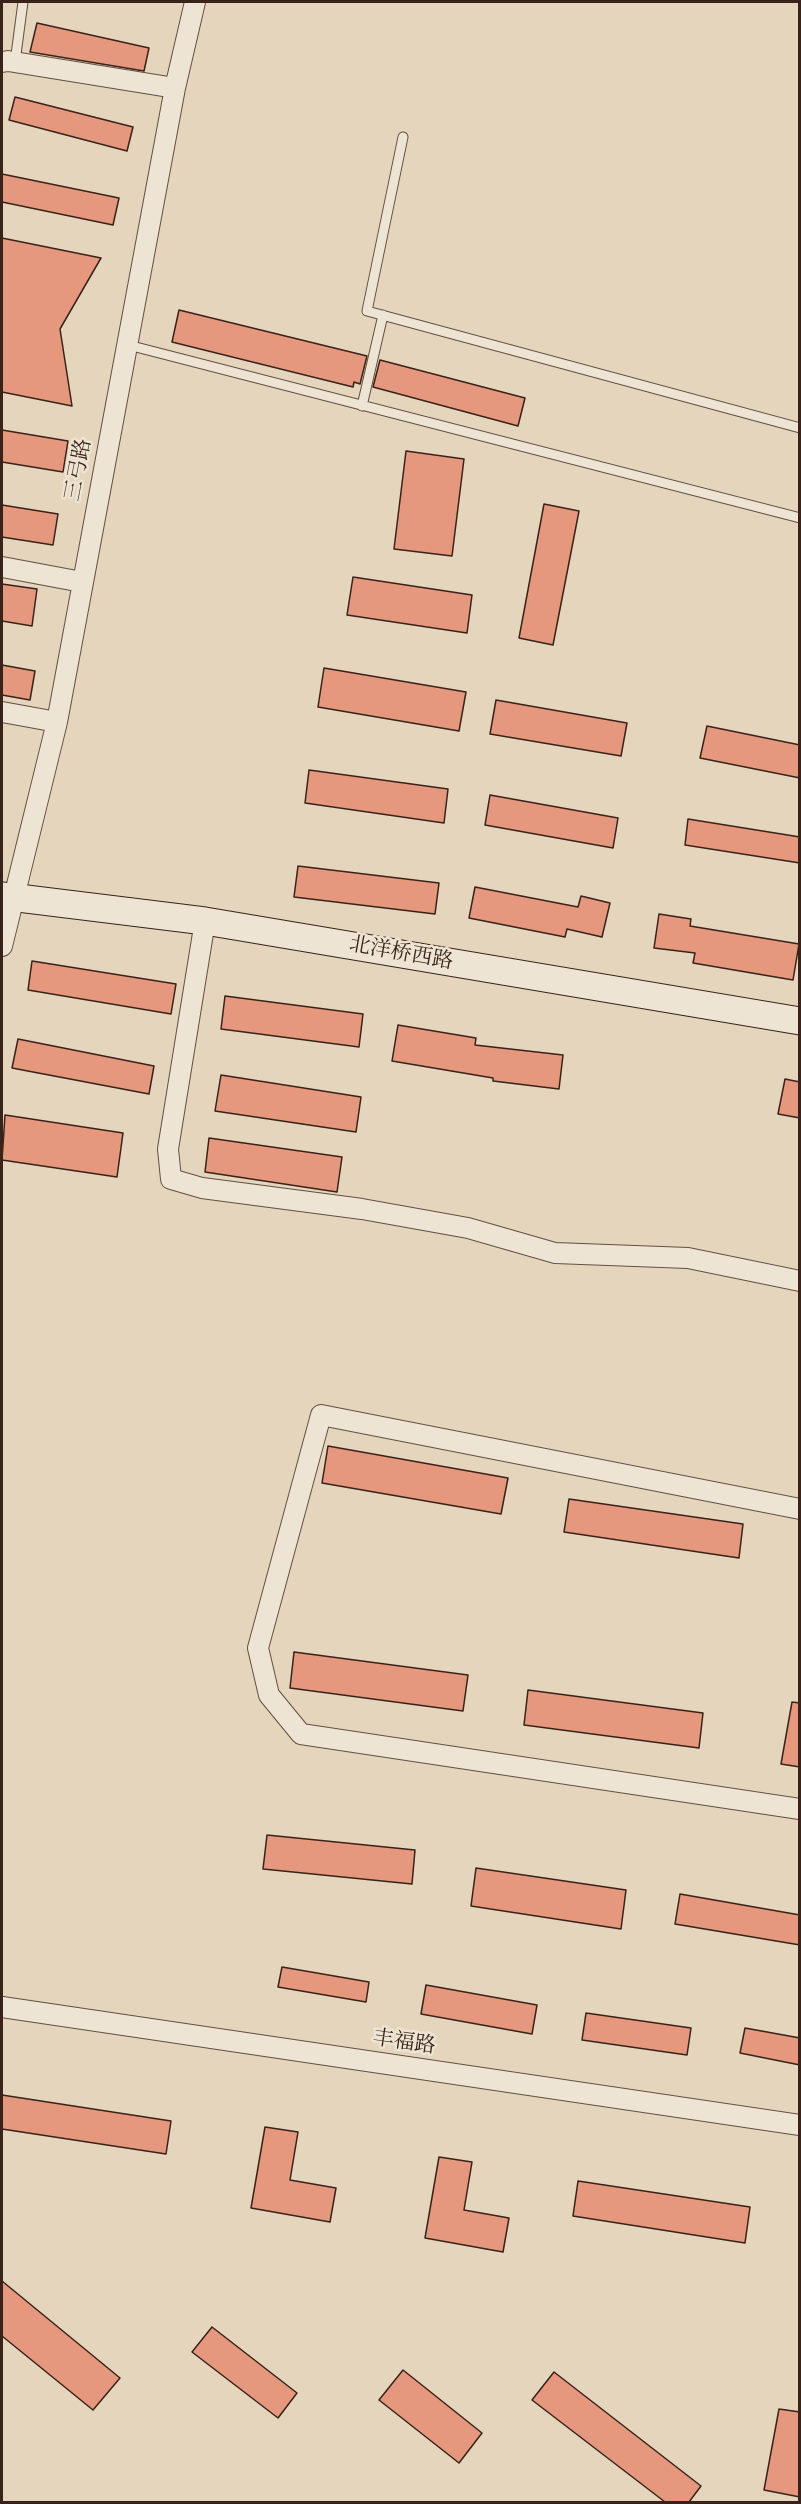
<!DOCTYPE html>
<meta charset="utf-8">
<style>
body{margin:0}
#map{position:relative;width:801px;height:2504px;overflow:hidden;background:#e4d5bc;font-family:"Libre Bodoni",serif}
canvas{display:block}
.frame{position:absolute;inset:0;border:3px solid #39221a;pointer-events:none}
</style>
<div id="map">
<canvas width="801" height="2504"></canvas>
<div class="frame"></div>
</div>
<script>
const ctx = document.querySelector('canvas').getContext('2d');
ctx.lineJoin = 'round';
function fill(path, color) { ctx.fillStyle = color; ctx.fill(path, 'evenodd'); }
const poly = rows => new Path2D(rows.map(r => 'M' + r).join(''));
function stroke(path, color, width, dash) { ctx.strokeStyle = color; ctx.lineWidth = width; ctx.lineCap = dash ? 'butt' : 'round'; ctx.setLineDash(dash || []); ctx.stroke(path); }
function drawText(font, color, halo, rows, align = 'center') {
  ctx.font = font + ' "Libre Bodoni","Noto Serif SC",serif'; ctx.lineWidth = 5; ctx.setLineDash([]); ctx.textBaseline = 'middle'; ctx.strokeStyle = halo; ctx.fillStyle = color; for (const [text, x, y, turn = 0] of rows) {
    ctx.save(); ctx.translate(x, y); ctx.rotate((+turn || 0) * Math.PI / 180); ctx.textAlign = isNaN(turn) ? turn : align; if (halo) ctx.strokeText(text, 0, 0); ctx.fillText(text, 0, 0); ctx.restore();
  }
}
const building = poly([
 [37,23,149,48,144,71,30,52,37,23],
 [15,97,133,127,127,151,9,120,15,97],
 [2,174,119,198,113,225,2,202,2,174],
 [2,238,101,258,60,329,72,406,2,392,2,238],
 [179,310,367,356,360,384,354,382,353,387,172,342,179,310],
 [380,360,525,398,518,426,373,387,380,360],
 [2,430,68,441,63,472,2,462,2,430],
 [406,451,464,459,452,556,394,549,406,451],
 [544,504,579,511,553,645,519,638,544,504],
 [2,505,58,514,53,545,2,537,2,505],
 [353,577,472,595,467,633,347,615,353,577],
 [2,584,37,589,32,626,2,621,2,584],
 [2,665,35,671,30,700,2,695,2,665],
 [324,668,466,692,459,731,318,707,324,668],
 [496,700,627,723,621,756,490,734,496,700],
 [707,726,800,745,800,778,700,758,707,726],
 [309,770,448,789,444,823,305,803,309,770],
 [490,795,618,818,613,848,485,825,490,795],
 [688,819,800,837,800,863,685,845,688,819],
 [298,866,439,883,435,914,294,897,298,866],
 [475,887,578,907,581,896,610,903,602,937,567,929,565,937,469,918,475,887],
 [659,914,691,919,690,926,799,944,793,980,693,963,695,953,654,948,659,914],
 [32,961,176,984,171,1014,28,990,32,961],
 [225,996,363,1014,359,1047,221,1029,225,996],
 [398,1025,476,1038,475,1045,563,1055,559,1089,493,1081,493,1078,392,1061,398,1025],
 [18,1039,154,1066,149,1094,12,1068,18,1039],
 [221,1075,361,1097,356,1132,215,1111,221,1075],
 [785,1079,800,1082,800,1118,778,1114,785,1079],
 [5,1115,123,1133,117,1177,2,1160,5,1115],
 [209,1138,342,1157,337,1192,205,1172,209,1138],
 [328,1446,508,1478,501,1514,322,1483,328,1446],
 [569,1499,743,1524,739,1558,564,1532,569,1499],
 [294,1652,468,1675,463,1711,290,1688,294,1652],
 [528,1690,703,1713,699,1748,524,1725,528,1690],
 [792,1702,800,1703,800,1767,781,1764,792,1702],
 [267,1835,415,1850,412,1884,263,1869,267,1835],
 [476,1868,626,1890,621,1929,471,1906,476,1868],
 [680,1894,800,1915,800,1945,675,1924,680,1894],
 [282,1967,369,1982,366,2002,278,1987,282,1967],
 [426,1985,537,2005,532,2034,421,2014,426,1985],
 [586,2013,691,2028,687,2055,582,2040,586,2013],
 [745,2028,800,2038,800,2065,740,2053,745,2028],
 [2,2095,171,2121,166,2154,2,2129,2,2095],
 [265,2127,298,2132,290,2180,336,2188,330,2222,251,2208,265,2127],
 [439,2157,472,2162,464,2210,509,2218,503,2252,425,2238,439,2157],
 [578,2181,750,2207,745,2243,573,2216,578,2181],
 [2,2281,120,2378,93,2410,2,2336,2,2281],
 [212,2327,297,2393,278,2418,192,2352,212,2327],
 [403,2370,482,2433,459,2463,379,2400,403,2370],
 [554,2372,701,2486,689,2502,665,2502,532,2400,554,2372],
 [779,2409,800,2412,800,2497,764,2490,779,2409]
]);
fill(building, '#e5987d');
stroke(building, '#39221a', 1.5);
const lane = poly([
 [15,62,23,2],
 [403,137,367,311,800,428],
 [128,345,800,518],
 [362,406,383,315]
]);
const street = poly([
 [2,62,8,61,175,88],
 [2,567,82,582],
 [2,712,57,722],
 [205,921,168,1149,171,1179,202,1188,362,1209,468,1228,555,1253,688,1258,800,1281],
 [2,946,57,722,175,88,195,2],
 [800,1509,321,1415,258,1648,269,1695,301,1734,800,1809],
 [2,2007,800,2125]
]);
const secondary = poly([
 [2,896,205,921,800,1021]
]);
stroke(lane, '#644f42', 11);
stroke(street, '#644f42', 22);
stroke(secondary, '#39221a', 29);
stroke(lane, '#ede4d3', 9);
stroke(street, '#ede4d3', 20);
stroke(secondary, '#ede4d3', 27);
drawText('21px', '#39221a', '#ede4d3', [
 ["三弓路",79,470,-79],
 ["北洋桥西路",401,954,10],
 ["丰福路",404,2043,8]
]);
</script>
